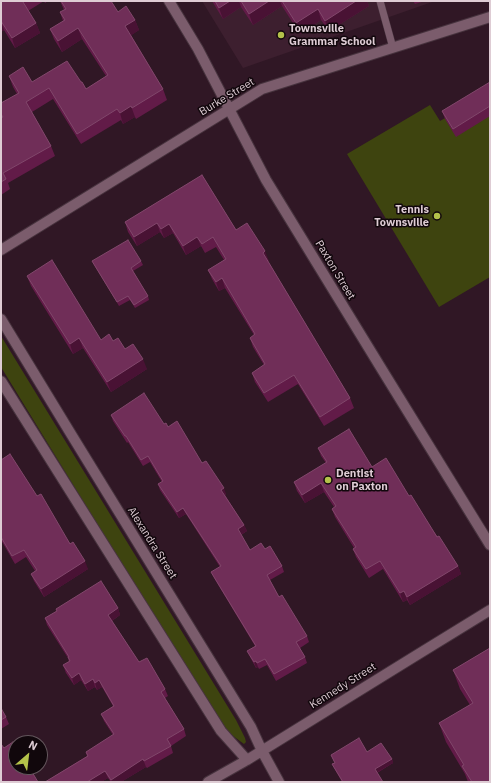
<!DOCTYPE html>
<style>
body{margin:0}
#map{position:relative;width:491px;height:783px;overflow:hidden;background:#301725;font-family:"IBM Plex Sans",sans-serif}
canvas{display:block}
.frame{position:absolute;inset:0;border:2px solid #deccd4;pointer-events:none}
.north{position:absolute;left:8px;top:735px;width:40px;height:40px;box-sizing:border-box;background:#11070c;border:1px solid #63565c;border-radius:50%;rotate:28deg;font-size:11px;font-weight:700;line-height:16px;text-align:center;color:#deccd4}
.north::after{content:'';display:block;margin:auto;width:14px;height:18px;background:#b4c24a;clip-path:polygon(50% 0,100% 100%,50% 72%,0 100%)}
</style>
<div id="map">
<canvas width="491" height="783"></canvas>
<div class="frame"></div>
<div class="north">N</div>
</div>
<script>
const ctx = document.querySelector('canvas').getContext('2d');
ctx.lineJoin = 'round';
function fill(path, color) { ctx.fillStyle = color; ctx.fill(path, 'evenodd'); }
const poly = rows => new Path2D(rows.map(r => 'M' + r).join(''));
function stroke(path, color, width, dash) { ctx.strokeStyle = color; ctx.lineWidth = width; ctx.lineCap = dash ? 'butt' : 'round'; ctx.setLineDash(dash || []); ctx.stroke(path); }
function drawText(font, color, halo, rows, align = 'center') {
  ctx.font = font + ' "IBM Plex Sans",sans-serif'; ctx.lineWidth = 3; ctx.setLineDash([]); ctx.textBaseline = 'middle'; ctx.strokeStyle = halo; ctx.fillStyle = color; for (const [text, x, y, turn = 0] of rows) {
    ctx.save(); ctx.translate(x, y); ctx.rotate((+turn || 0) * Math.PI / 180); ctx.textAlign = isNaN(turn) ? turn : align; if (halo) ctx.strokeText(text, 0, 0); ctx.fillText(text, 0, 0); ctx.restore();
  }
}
fill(poly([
 [202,1,435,1,243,68]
]), '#3d1f2f');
fill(poly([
 [490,92,490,277,439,307,347,154,430,105,440,121],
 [1,336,236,720,245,738,246,742,244,744,229,733,214,715,1,367]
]), '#3e440f');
const lane = poly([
 [380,1,393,48]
]);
const street = poly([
 [169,1,198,49,266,180,381,368,490,545],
 [1,250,262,89,490,17],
 [1,319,71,434,251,727,262,751,279,782],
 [1,381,221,731,247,760],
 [208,782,247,760,412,658,490,610]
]);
stroke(lane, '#47333e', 8);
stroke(street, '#47333e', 12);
stroke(lane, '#7b5c6c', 7);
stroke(street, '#7b5c6c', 10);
fill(poly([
 [1,1,48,1,45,3,44,1,28,11,36,23,40,33,15,48,4,30,1,32],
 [60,1,111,1,118,12,135,20,139,30,131,35,163,89,167,100,136,119,135,117,123,124,121,120,81,144,53,99,32,112,51,146,55,156,8,183,10,189,1,195,1,103,17,94,13,87,9,76,32,82,81,82,86,89,106,76,82,39,62,52,54,39,50,29,63,21,60,12,64,10],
 [212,1,367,1,369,6,329,31,321,20,300,34,282,6,253,25,241,7,223,19],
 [413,1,425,1,415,4],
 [490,83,490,116,456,137,445,119,442,111],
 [202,175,236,230,269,261,268,261,350,398,354,408,324,426,298,384,268,402,255,382,252,373,264,365,253,347,250,338,254,335,225,288,219,291,212,279,208,270,224,260,216,247,205,253,201,246,186,255,173,233,164,238,160,232,137,246,128,232,125,222],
 [92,261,141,261,143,265,133,271,148,296,149,300,135,308,130,300,119,306,94,265],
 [27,276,101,340,113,341,125,349,147,369,111,392,83,348,73,354,31,286],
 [111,415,164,424,168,427,202,463,226,494,225,495,244,525,247,531,241,535,250,550,265,549,282,566,284,572,270,580,279,597,307,636,309,642,300,648,305,657,307,663,276,681,267,665,259,669,258,667,256,668,250,657,247,651,255,646,214,578,211,572,220,567,186,514,179,518,160,490,158,484,162,482,150,462,143,466,128,442,127,443,113,421],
 [318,448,372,467,409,496,458,566,461,574,410,605,407,600,403,602,383,569,369,578,356,557,353,549,354,548,335,517,332,509,334,507,324,492,305,503,297,491,294,482,326,463,321,456],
 [1,460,37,496,88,569,44,597,34,581,31,574,35,571,26,557,15,564,1,540],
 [118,608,120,615,112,621,139,662,165,689,168,696,165,698,184,729,186,736,171,746,173,753,147,768,146,767,121,782,111,782,108,778,101,782,45,782,87,756,86,752,113,735,104,721,101,714,113,706,102,687,97,690,95,687,88,691,81,680,74,685,66,673,63,665,69,662,68,658,47,625,45,618,57,611,56,609],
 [490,648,490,782,468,782,465,774,446,742,439,723,470,705,460,689,453,670],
 [1,708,6,717,9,724,1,729],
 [367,752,392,759,393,763,377,773,383,782,342,782,334,768,332,764,335,763,331,755]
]), '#621b48');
fill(poly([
 [230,1,239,1,241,7,223,19,219,8],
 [269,1,280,1,282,6,253,25,249,14],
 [356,1,367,1,369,6,329,31,325,21],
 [318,9,321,20,300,34,296,23],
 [135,20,139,30,129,37,125,26],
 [1,22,4,30,1,32],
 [36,23,40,33,15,48,12,38],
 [78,28,82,39,62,52,58,41],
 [131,106,135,117,123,124,120,113],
 [157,223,160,232,137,246,134,237],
 [169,224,173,233,164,238,161,229],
 [197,237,201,246,186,255,183,246],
 [265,251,269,261,266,262,263,253],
 [222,278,225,288,219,291,216,282],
 [79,338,83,348,73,354,70,344],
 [143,359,147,369,111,392,107,382],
 [321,483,324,492,305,503,302,495],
 [224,488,226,494,224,496,221,490],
 [183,508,186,514,179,518,177,512],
 [244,525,247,531,240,535,238,529],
 [85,561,88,569,44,597,41,589],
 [458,566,461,574,410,605,407,597],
 [404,591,407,600,403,602,400,593],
 [118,608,120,615,110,622,108,615],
 [256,661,258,667,256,668,254,662],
 [79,673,81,680,74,685,72,678],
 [93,679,95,687,88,691,85,684],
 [99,680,102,687,97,690,95,683],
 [143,759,146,767,121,782,112,782,111,780],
 [392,759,393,763,376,773,375,769],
 [105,771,108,778,101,782,87,782]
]), '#491234');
const building = poly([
 [1,1,24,1,23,2,36,23,12,38,1,21,1,1],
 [61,1,111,1,118,12,126,6,135,20,125,26,163,89,132,108,131,106,120,113,117,109,77,134,49,88,26,102,51,146,3,173,6,179,1,182,1,118,3,117,1,114,1,103,19,93,9,76,23,67,32,82,67,61,81,82,82,82,86,89,108,75,78,28,58,41,50,29,65,20,60,12,66,9,61,1],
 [215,1,230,1,219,8,215,1],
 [241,1,269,1,249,14,241,1],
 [282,1,356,1,325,21,318,9,296,23,282,1],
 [490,82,490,106,453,129,442,111,490,82],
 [202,175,236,230,247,223,265,251,263,253,350,398,320,417,294,375,264,393,252,373,265,364,250,338,255,334,222,278,216,282,208,270,226,259,213,237,202,244,197,237,183,246,169,224,161,229,157,223,134,237,125,222,202,175],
 [128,240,141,261,131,268,148,296,134,305,128,296,117,302,92,261,128,240],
 [52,260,101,340,109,334,113,341,118,338,125,349,133,344,143,359,107,382,79,338,70,344,27,276,52,260],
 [144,393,164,424,166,423,168,427,177,421,202,463,206,461,224,488,221,490,244,525,238,529,250,550,261,543,265,549,270,546,282,566,267,575,279,597,282,595,307,636,296,642,305,657,274,674,265,659,257,663,256,661,254,662,247,651,256,646,211,572,221,566,183,508,177,512,158,484,163,481,148,456,141,460,126,436,125,436,111,415,144,393],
 [349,429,372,467,386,458,409,496,411,495,437,537,439,536,458,566,407,597,404,591,400,593,380,561,366,569,353,549,356,547,332,509,336,506,321,483,302,495,294,482,327,462,318,448,349,429],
 [10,454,37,496,41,494,70,544,73,542,85,561,41,589,31,574,37,570,24,550,12,556,1,537,1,460,10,454],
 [101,581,118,608,108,615,139,662,147,658,165,689,161,692,184,729,167,739,171,746,144,761,143,759,111,780,105,771,87,782,45,782,88,756,86,752,114,734,101,714,114,706,99,680,95,683,93,679,85,684,79,673,72,678,63,665,70,661,68,657,69,657,45,618,57,611,56,609,101,581],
 [490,648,490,782,472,782,462,766,464,765,439,723,473,703,453,670,490,648],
 [1,708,6,717,1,720,1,708],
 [359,738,367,752,381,743,392,759,375,769,383,782,343,782,332,764,335,763,331,755,359,738],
 [13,742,16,747,16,767,29,767,38,782,1,782,1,744,4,748,13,742]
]);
fill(building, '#702e58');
stroke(building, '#81476b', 1);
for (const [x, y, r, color] of [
 [281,35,4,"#b4c24a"],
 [437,216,4,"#b4c24a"],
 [328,480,4,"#b4c24a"]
]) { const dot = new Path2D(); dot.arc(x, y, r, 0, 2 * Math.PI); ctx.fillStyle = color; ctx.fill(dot); stroke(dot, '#11070c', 1.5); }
drawText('bold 11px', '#deccd4', '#11070c', [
 ["Townsville",289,29],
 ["Grammar School",289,42],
 ["Tennis",429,210,"right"],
 ["Townsville",429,223,"right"],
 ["Dentist",336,474],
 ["on Paxton",336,487]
], 'left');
drawText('11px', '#deccd4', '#11070c', [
 ["Burke Street",227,97,-31],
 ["Paxton Street",335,270,59],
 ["Alexandra Street",152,543,58],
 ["Kennedy Street",343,686,-32]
]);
</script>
